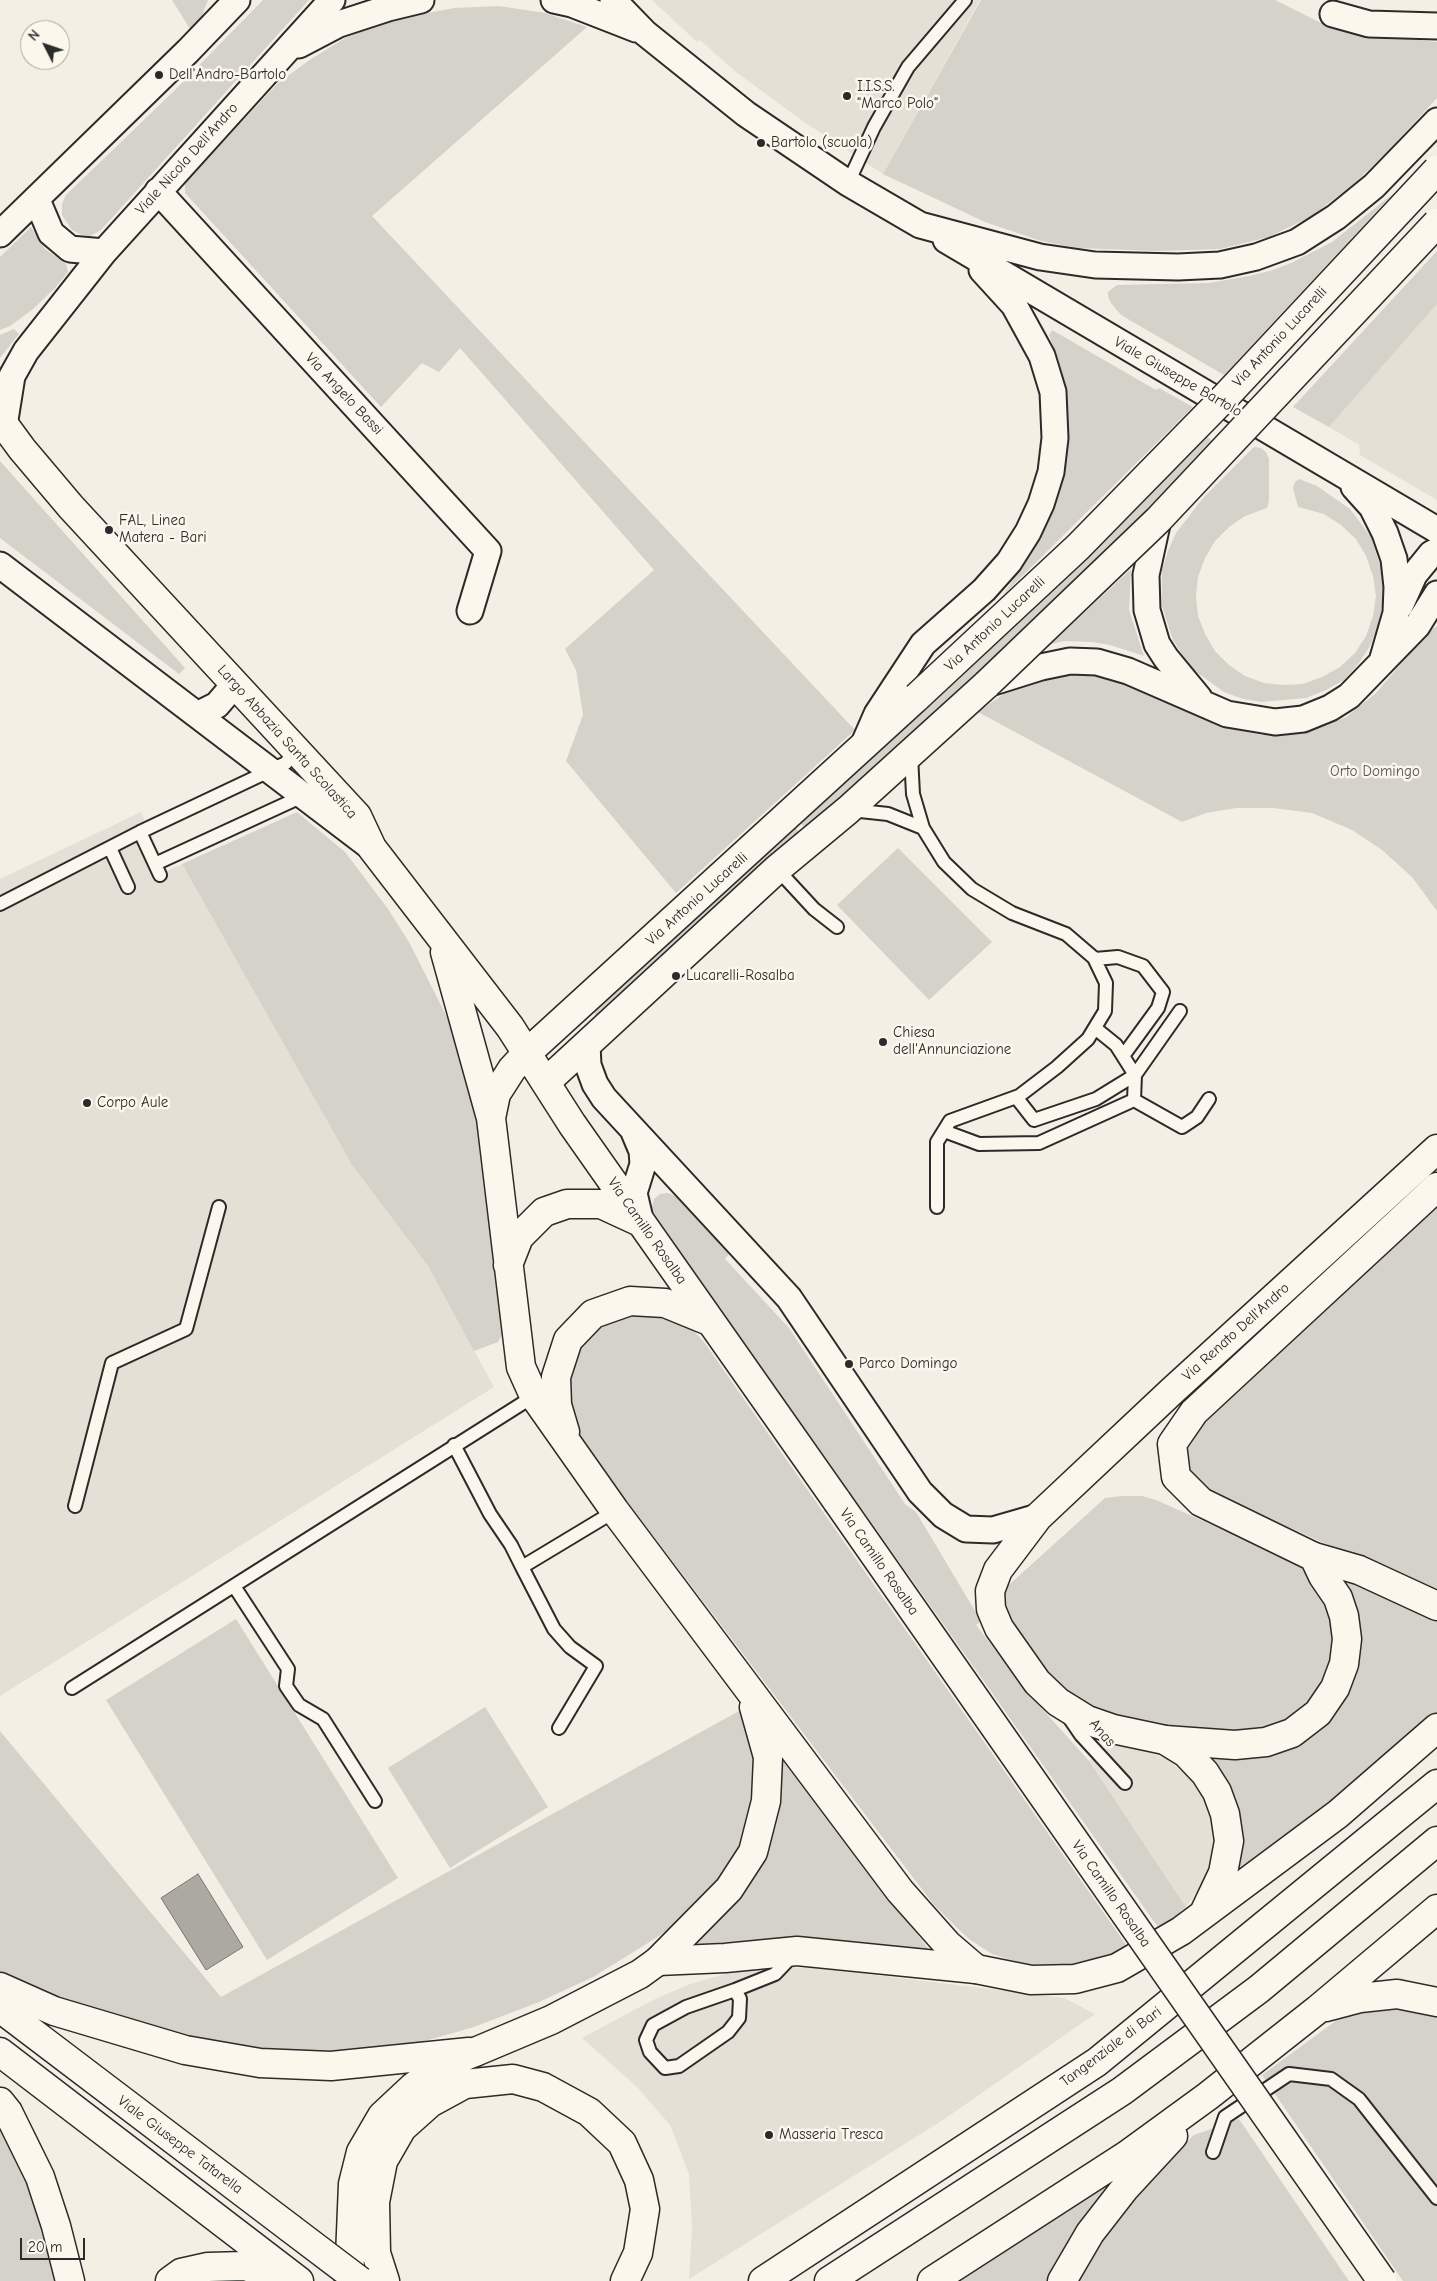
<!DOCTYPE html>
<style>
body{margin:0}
#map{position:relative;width:1437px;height:2281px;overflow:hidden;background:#f3efe4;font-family:"Comic Neue",sans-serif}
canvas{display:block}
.north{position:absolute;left:20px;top:20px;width:50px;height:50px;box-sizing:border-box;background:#fbf7ec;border:1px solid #a8a59f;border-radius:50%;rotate:311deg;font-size:14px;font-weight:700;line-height:20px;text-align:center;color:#2b2b2b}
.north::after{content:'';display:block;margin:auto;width:18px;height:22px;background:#2b2b2b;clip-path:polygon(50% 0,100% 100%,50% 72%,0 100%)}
.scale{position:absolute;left:20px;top:2238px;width:65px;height:22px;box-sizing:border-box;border:2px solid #2b2b2b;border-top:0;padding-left:6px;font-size:15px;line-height:18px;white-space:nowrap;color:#2b2b2b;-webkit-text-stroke:4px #fbf7ec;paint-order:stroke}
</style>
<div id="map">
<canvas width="1437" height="2281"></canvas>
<div class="north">N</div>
<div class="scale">20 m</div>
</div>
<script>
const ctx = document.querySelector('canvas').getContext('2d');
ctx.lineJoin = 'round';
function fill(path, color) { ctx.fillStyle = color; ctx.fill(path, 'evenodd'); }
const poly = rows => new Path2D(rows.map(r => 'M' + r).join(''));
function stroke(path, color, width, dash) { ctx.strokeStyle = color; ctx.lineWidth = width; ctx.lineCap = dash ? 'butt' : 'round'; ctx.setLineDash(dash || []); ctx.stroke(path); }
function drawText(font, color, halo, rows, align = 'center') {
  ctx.font = font + ' "Comic Neue",sans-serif'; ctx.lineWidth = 5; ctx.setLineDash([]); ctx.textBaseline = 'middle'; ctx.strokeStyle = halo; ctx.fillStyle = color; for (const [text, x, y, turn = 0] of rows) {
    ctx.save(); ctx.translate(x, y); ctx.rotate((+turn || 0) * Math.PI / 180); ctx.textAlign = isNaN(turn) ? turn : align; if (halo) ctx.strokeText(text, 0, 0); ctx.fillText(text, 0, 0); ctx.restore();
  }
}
fill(poly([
 [652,0,980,0,883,174,801,120,736,72,700,40,697,42],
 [1437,304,1437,500,1360,455,1359,445,1329,427],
 [141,812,167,871,182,864,352,1165,428,1266,494,1387,0,1696,0,879],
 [1108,1744,1149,1752,1165,1758,1189,1777,1200,1791,1208,1808,1212,1826,1213,1848,1208,1871,1199,1889,1186,1907,1089,1761],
 [773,1967,811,1968,867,1974,1064,1998,1095,2014,943,2120,689,2279,692,2227,689,2174,670,2125,637,2087,582,2038,651,2001,690,1984,729,1973]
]), '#e4e0d6');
fill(poly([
 [172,0,208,0,202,16,190,29],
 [263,0,309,0,101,230,90,236,82,235,72,230,62,215,62,204,66,195,175,90],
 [981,0,1275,0,1319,22,1357,33,1437,42,1437,98,1388,151,1354,184,1310,217,1269,237,1220,249,1157,251,1078,248,1041,241,985,222,883,174],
 [499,6,545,13,587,27,372,216,855,730,676,893,566,761,583,715,576,670,565,649,654,570,460,348,439,372,422,363,381,407,185,193,185,183,278,83,311,59,347,37,375,26,411,16,454,8],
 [1394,193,1224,375,1121,315,1111,303,1108,296,1108,292,1117,285,1209,283,1249,276,1273,270,1291,263,1332,242],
 [31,227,45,249,66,264,68,272,55,288,32,310,10,326,0,330,0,257],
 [1437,251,1437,304,1329,427,1293,407],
 [14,329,19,334,0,358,0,335],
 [1052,330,1156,390,1159,388,1193,407,1003,595,1029,556,1043,532,1062,479,1066,456,1066,399,1058,359,1049,335],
 [1206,435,1215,444,1178,482,980,673,807,830,798,821],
 [1254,447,1261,448,1266,452,1269,459,1269,500,1267,508,1245,516,1229,527,1215,541,1205,558,1198,577,1196,596,1198,616,1205,634,1215,651,1229,665,1245,676,1264,683,1283,685,1303,684,1322,677,1340,667,1355,653,1366,636,1373,616,1376,596,1373,576,1366,556,1356,539,1341,525,1324,514,1298,507,1293,488,1295,482,1299,479,1317,486,1350,509,1371,537,1382,571,1384,590,1382,608,1378,626,1370,646,1359,663,1344,680,1326,690,1306,698,1261,702,1243,699,1224,692,1195,671,1184,657,1173,640,1162,606,1162,570,1168,551,1176,533,1203,498],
 [0,461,185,668,179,674,0,538],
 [1131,569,1129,610,1144,656,1110,645,1092,642,1064,641,1051,644],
 [1437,626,1437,911,1412,877,1382,850,1352,830,1312,813,1273,808,1236,808,1206,813,1182,822,978,712,1018,684,1051,674,1085,672,1117,678,1230,729,1262,735,1291,733,1317,728,1346,717,1376,693,1427,633],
 [297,812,345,852,388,909,409,942,450,1023,472,1096,481,1154,503,1333,498,1342,474,1351,428,1266,352,1165,182,864],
 [794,826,802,835,598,1017,595,1015,594,1010],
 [898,848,992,942,929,1000,837,905],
 [668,1193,675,1196,729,1254,725,1259,789,1328,905,1504,916,1512,981,1621,976,1625,1028,1693,1089,1761,1186,1907,1160,1930,655,1217,652,1207,654,1199,660,1194],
 [1437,1205,1437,1594,1215,1494,1198,1484,1188,1471,1184,1442,1191,1430],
 [659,1311,692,1329,704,1342,1129,1949,1098,1962,1057,1968,1030,1966,992,1954,969,1939,951,1922,934,1905,585,1446,572,1424,563,1387,570,1354,605,1318],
 [1122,1496,1142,1496,1156,1500,1284,1557,1301,1567,1312,1578,1329,1605,1335,1637,1331,1668,1314,1698,1301,1712,1271,1730,1230,1734,1137,1723,1112,1718,1076,1701,1044,1671,1007,1614,999,1594,1105,1498],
 [1336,1571,1437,1617,1437,1715,1363,1778,1231,1882,1206,1757,1339,1704],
 [236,1619,398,1878,267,1960,106,1700],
 [485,1707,548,1807,450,1868,388,1768],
 [739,1711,749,1726,756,1747,756,1801,740,1857,693,1913,656,1938,593,1977,539,2002,474,2027,421,2042,372,2048,315,2052,251,2051,138,2030,0,1975,0,1731,221,1997],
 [779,1755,930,1951,802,1938,774,1938,690,1948,725,1909],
 [1377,2004,1437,2012,1437,2281,1403,2281,1262,2075,1341,2017],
 [0,2119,37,2197,58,2281,0,2281],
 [1239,2119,1349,2281,1075,2281,1079,2270,1139,2187,1194,2135],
 [1114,2181,1050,2281,961,2281]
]), '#d5d2c9');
const water = poly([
 [198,1874,243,1947,206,1970,161,1898,198,1874]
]);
fill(water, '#aca9a2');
stroke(water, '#787772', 1);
const service = poly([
 [848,183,874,127,908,67,965,0],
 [911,756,913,794,923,828,944,862,972,889,1012,913,1066,934,1094,958,1106,983,1105,1011,1088,1039,1057,1067,1019,1096,950,1121,937,1142,937,1207],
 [851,810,888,814,923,828],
 [140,832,160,875],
 [110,848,128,887],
 [155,864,305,795],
 [777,869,814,909,837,927],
 [0,904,140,832,286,763,295,749],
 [1095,959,1118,957,1143,966,1163,992,1158,1008,1123,1056],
 [1016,1097,1034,1120,1096,1099,1135,1075,1180,1011],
 [1134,1100,1182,1127,1197,1117,1209,1099],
 [944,1131,979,1144,1039,1143,1134,1100,1135,1075,1116,1045,1095,1028],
 [454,1445,490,1514,511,1545,522,1567],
 [75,1506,112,1363,186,1329,219,1207],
 [234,1586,288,1669,286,1686,299,1705,323,1719,375,1801],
 [72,1688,534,1396],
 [1068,1716,1081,1735,1125,1783],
 [559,1728,596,1666,570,1647,554,1629,522,1567,615,1511],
 [735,1990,686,2007,653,2025,646,2040,650,2052,665,2068,679,2066,728,2032,739,2018,740,1999,735,1990,775,1974,793,1955],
 [1213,2152,1225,2117,1289,2074,1331,2079,1359,2099,1437,2198]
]);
const minor = poly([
 [554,0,572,4,636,29],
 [613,0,645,33,746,114,848,183,920,225,1040,257,1095,265,1178,267,1220,265,1256,257,1297,242,1336,217,1374,186,1437,121],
 [1333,14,1369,24,1437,26],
 [299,45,339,24,388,8,421,0],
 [158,191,488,551,470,611],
 [37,200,51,233,70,249,104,252],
 [0,234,188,51,237,0],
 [946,240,1437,530],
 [4,426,12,376,26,351,104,252,332,0],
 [1354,487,1372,507,1385,533,1394,559,1397,587,1396,613,1383,658],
 [1158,520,1146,575,1147,610,1157,644,1166,658,1199,698],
 [0,565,372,848],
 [1400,606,1414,575,1431,554,1437,551],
 [987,684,1041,667,1070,661,1097,662,1128,671,1227,714,1275,722,1303,719,1330,708,1349,696,1417,626,1437,594],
 [199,714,217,705,235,684],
 [863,746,877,714,923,644,984,590,1009,562,1028,532,1041,504,1051,472,1055,438,1053,392,1042,356,1014,305,982,270],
 [587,1045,588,1065,595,1084,604,1098,789,1298,920,1492,943,1515,966,1529,993,1530,1038,1517],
 [634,1132,642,1151,643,1164,634,1193,641,1223]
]);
const tertiary = poly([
 [0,419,22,449,71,507,357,816,372,848,510,1027,572,1124,837,1501],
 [445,952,491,1118,521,1367,534,1396,615,1511,900,1891,948,1945,976,1969],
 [546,1082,777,869,848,810,987,684],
 [491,1118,496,1094,512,1069,527,1053,917,697],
 [1437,1149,1172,1391,1038,1517,998,1570,990,1591,991,1609,999,1628,1037,1682,1058,1702,1087,1720,1113,1729,1165,1740,1235,1745,1266,1742,1292,1733,1318,1713,1335,1688,1344,1664,1347,1639,1344,1616,1338,1598,1323,1576,1314,1557,1201,1502,1176,1477,1172,1444,1194,1412,1437,1187],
 [508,1265,519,1237,544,1212,567,1204,601,1204,640,1222],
 [565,1432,557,1405,556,1377,568,1340,593,1314,630,1301,665,1303,709,1321],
 [475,2052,551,2020,640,1974,658,1961,729,1889,753,1852,766,1801,768,1757,754,1707]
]);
const secondary = poly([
 [0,1987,54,2011,185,2050,260,2063,331,2066,469,2052],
 [0,2008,290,2228],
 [0,2052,299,2281]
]);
const trunk = poly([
 [1314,1557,1359,1570,1437,1606],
 [1165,1740,1186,1753,1205,1773,1217,1792,1225,1814,1229,1841,1223,1873,1205,1911],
 [658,1961,725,1958,797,1951,976,1969,1031,1980,1075,1979,1117,1968,1181,1931,1338,1814,1437,1728],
 [1326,2007,1360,1998,1397,1994,1437,2002],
 [0,2102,8,2112,40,2177,56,2226,70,2281],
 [170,2281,181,2273,208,2267,245,2266,292,2281],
 [349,2281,353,2184,361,2152,382,2116,413,2087,440,2067,475,2052],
 [385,2281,376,2253,375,2202,383,2161,402,2128,430,2103,465,2084,513,2079,543,2087,589,2112,622,2143,639,2180,645,2209,638,2253,625,2281],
 [763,2281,1097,2062,1437,1784],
 [829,2281,1122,2091,1259,1989,1437,1841],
 [932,2281,1127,2155,1208,2096,1317,2010,1437,1909],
 [1062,2281,1090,2233,1125,2188,1173,2136]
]);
stroke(service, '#2b2b2b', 16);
stroke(minor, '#2b2b2b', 29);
stroke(tertiary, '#2b2b2b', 31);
stroke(secondary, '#2b2b2b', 31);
stroke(trunk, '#2b2b2b', 31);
stroke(service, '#fbf7ec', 12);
stroke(minor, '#fbf7ec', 25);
stroke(tertiary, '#fbf7ec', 28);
stroke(secondary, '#fbf7ec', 28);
stroke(trunk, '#fbf7ec', 28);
const tertiaryBridge = poly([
 [987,684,1158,520,1437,223],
 [917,697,1078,547,1226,396,1437,170],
 [837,1501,1382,2281]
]);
const secondaryBridge = poly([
 [290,2228,360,2281]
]);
stroke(tertiaryBridge, '#2b2b2b', 31, []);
stroke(secondaryBridge, '#2b2b2b', 31, []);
stroke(tertiaryBridge, '#fbf7ec', 28);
stroke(secondaryBridge, '#fbf7ec', 28);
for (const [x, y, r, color] of [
 [159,75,5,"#2b2b2b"],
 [847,96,5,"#2b2b2b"],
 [761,143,5,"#2b2b2b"],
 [109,530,5,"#2b2b2b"],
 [676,976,5,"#2b2b2b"],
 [883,1042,5,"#2b2b2b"],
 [87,1103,5,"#2b2b2b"],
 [849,1364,5,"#2b2b2b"],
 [769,2135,5,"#2b2b2b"]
]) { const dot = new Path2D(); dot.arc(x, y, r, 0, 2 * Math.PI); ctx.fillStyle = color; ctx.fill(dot); stroke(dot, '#fbf7ec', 2); }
drawText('15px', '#2b2b2b', '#fbf7ec', [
 ["Dell'Andro-Bartolo",169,75],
 ["I.I.S.S.",857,87],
 ["\"Marco Polo\"",857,104],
 ["Bartolo (scuola)",771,143],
 ["FAL, Linea",119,521],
 ["Matera - Bari",119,538],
 ["Lucarelli-Rosalba",686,976],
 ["Chiesa",893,1033],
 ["dell'Annunciazione",893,1050],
 ["Corpo Aule",97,1103],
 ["Parco Domingo",859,1364],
 ["Masseria Tresca",779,2135]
], 'left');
drawText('15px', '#2b2b2b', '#fbf7ec', [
 ["Viale Nicola Dell'Andro",187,159,-48],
 ["Via Antonio Lucarelli",1280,337,-47],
 ["Viale Giuseppe Bartolo",1178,377,30],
 ["Via Angelo Bassi",344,394,47],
 ["Via Antonio Lucarelli",995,624,-43],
 ["Largo Abbazia Santa Scolastica",287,742,48],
 ["Via Antonio Lucarelli",697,899,-42],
 ["Via Camillo Rosalba",647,1231,55],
 ["Via Renato Dell'Andro",1236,1332,-42],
 ["Via Camillo Rosalba",879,1562,55],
 ["Anas",1102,1733,49],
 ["Via Camillo Rosalba",1111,1894,55],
 ["Tangenziale di Bari",1111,2047,-37],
 ["Viale Giuseppe Tatarella",180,2145,37]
]);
drawText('15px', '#565552', '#fbf7ec', [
 ["Orto Domingo",1375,772]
]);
</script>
